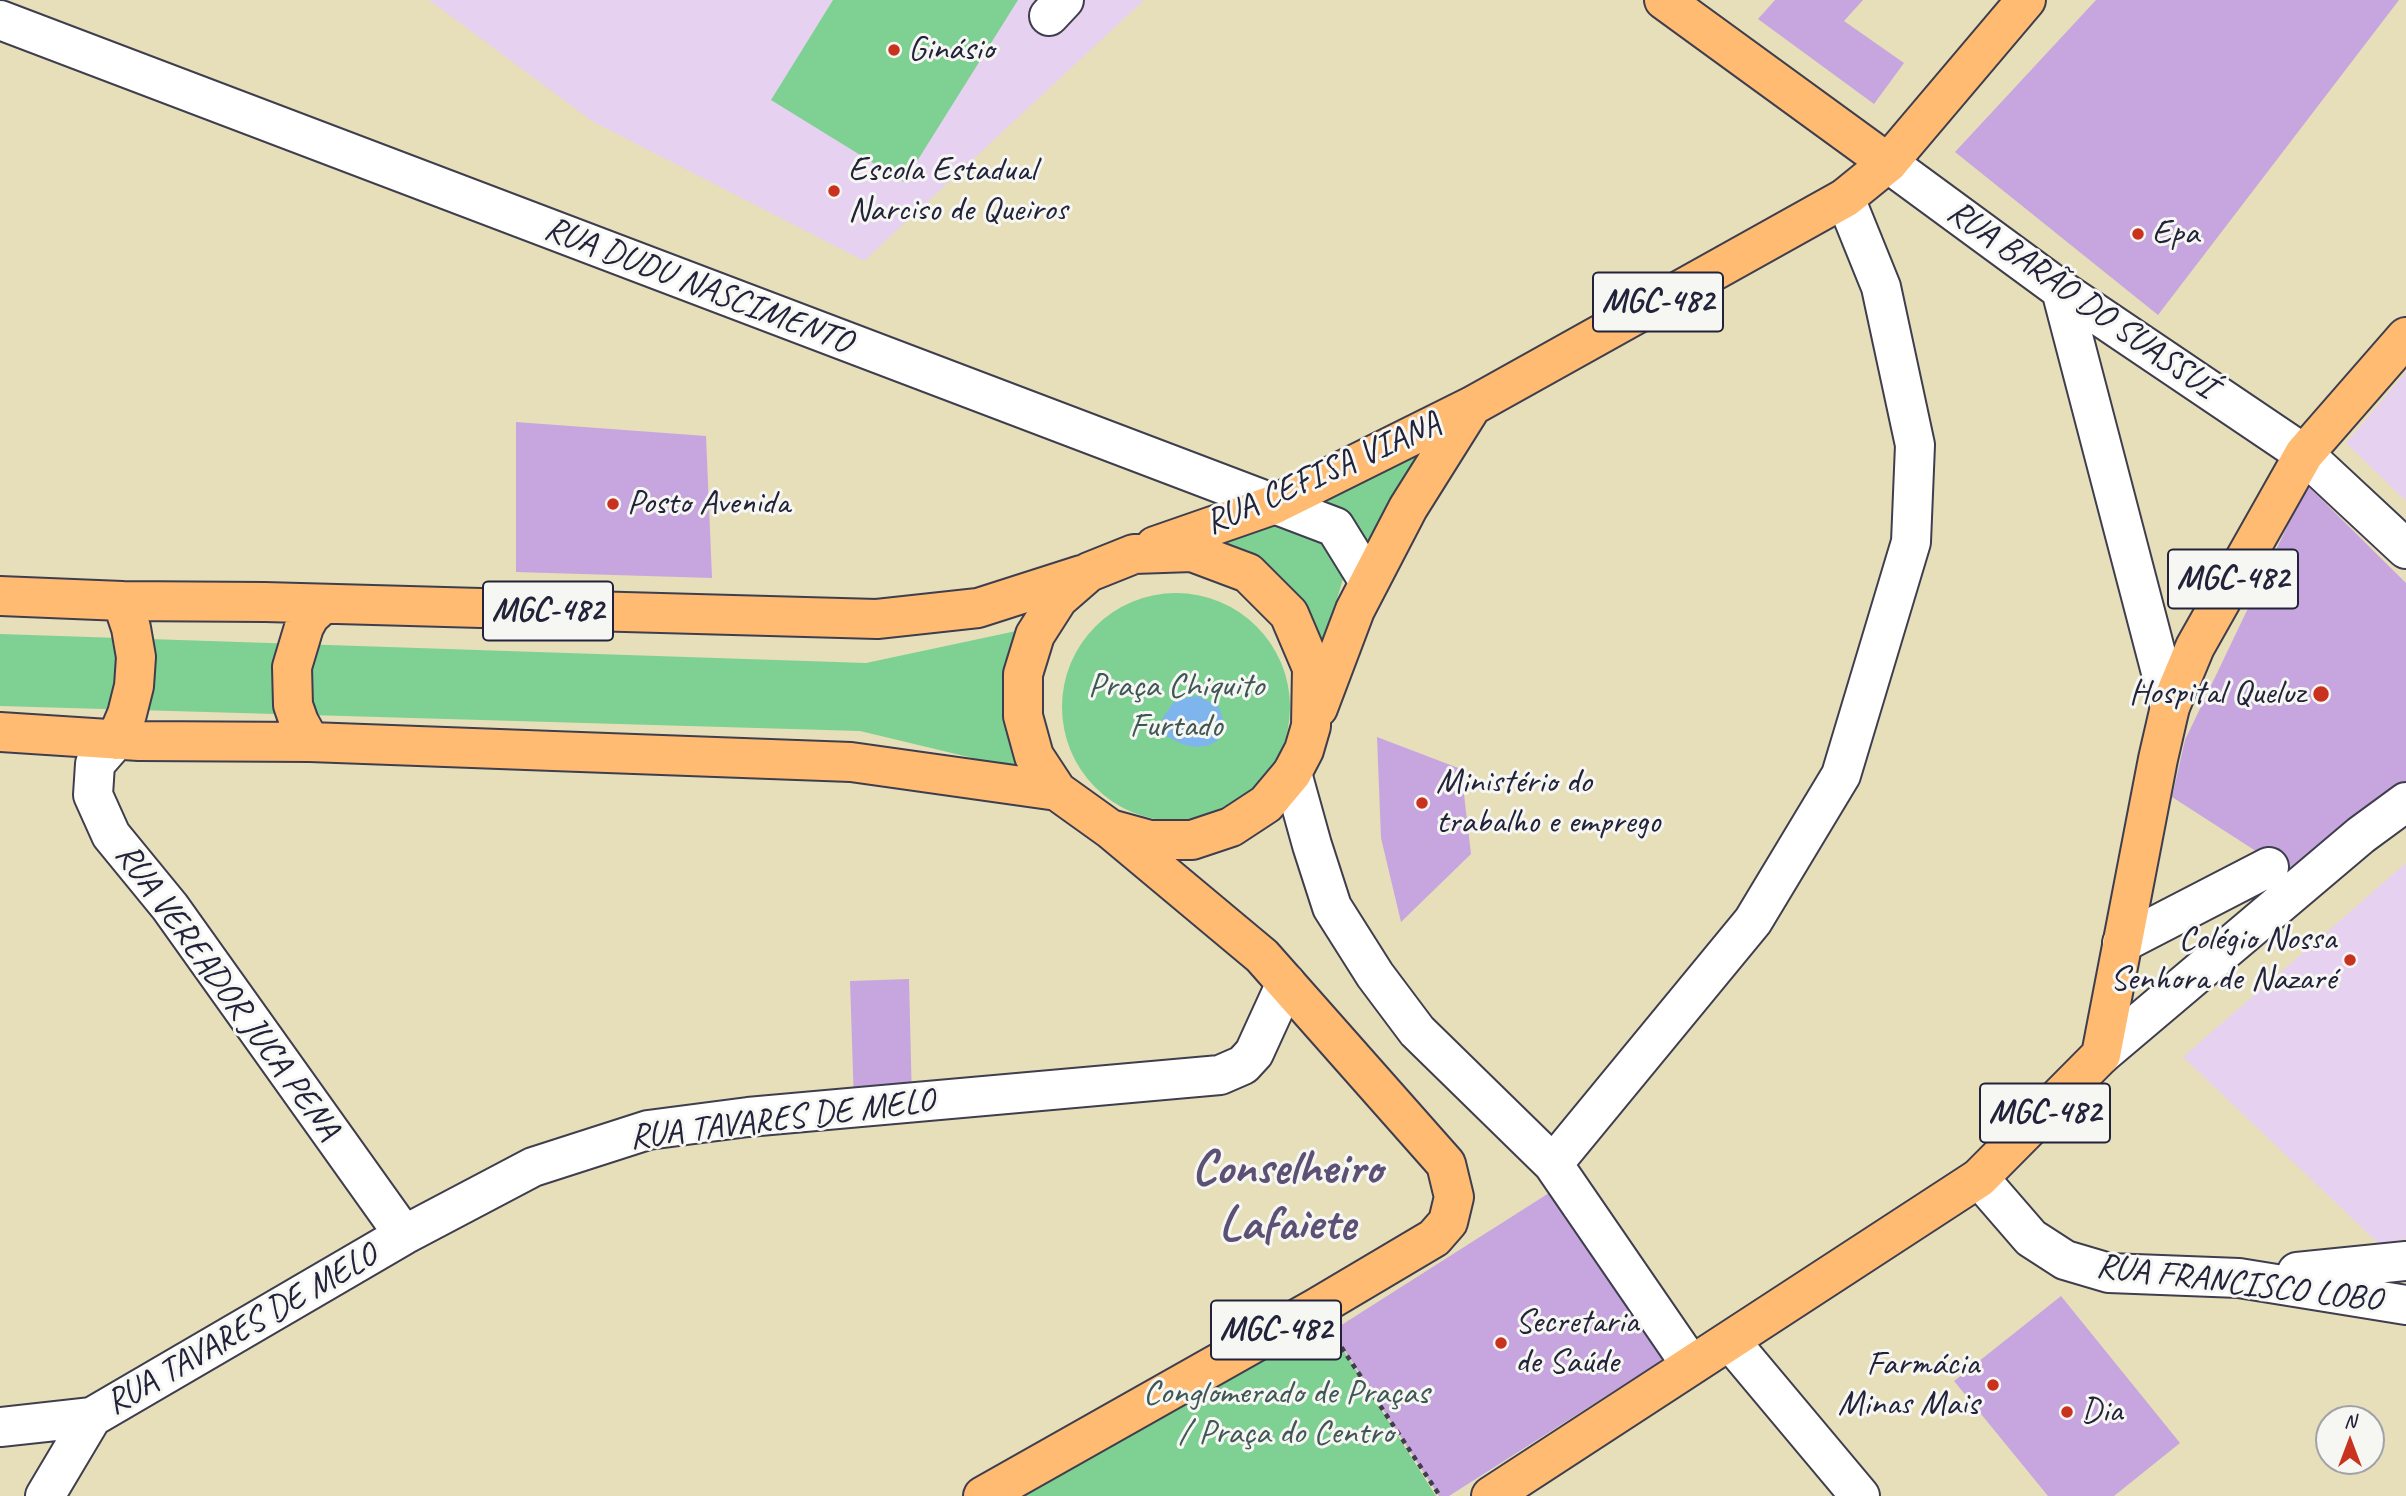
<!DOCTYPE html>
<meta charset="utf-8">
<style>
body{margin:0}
#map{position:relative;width:2406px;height:1496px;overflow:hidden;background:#e6dfba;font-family:Caveat,sans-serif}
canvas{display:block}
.north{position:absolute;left:2315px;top:1405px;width:70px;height:70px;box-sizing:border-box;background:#f6f6f2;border:2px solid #a1a1a9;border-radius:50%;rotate:0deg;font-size:19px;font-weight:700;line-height:28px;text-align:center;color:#22223b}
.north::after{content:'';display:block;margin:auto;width:24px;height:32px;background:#c8321e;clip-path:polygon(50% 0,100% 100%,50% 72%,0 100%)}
</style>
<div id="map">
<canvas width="2406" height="1496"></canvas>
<div class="north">N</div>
</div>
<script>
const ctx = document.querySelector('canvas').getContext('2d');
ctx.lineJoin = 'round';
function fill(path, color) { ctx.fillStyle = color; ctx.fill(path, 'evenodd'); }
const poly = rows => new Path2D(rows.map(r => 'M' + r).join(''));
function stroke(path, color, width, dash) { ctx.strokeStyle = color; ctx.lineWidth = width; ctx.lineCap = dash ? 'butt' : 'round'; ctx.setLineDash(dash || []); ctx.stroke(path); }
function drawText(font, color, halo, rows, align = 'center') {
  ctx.font = font + ' Caveat,sans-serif'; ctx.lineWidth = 6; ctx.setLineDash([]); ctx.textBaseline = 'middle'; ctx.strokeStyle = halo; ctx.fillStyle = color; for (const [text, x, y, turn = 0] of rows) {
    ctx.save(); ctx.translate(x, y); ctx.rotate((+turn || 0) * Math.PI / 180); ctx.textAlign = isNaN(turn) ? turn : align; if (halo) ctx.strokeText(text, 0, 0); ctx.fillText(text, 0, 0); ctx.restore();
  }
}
fill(poly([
 [429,0,1144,0,864,261,592,121],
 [2406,372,2406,501,2346,443],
 [2406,863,2406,1239,2379,1244,2183,1057]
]), '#e6d2f0');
fill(poly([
 [833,0,1018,0,904,182,771,100],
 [1454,427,1343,579,1317,666,1203,543],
 '1062 707a114 114 0 1 1 228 0a114 114 0 1 1-228 0Z',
 [1035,627,1035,773,860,731,0,706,0,634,866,663],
 [1309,1296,1436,1496,1023,1496,1071,1467]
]), '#7ed193');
fill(poly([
 [1198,696,1219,707,1225,726,1217,741,1207,746,1194,747,1182,744,1166,736,1162,719,1173,703,1182,698]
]), '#7eb5ed');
fill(poly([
 [1775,0,1863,0,1844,21,1904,63,1874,104,1758,19],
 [2096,0,2399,0,2158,315,1955,152],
 [516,422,706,436,712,578,516,572],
 [2307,485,2406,583,2406,782,2290,873,2172,797,2185,740],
 [1377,737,1461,769,1471,854,1401,922,1381,838],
 [909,979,912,1102,854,1104,850,981],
 [1560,1186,1669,1356,1449,1496,1439,1496,1332,1331],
 [2061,1296,2180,1443,2114,1496,2048,1496,1954,1381]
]), '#c7a6df');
const minor = poly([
 [1049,16,1064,0],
 [0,20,1335,527,1369,582],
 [1888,163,2061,290,2304,454,2406,549],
 [2061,290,2170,707],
 [116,740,95,764,93,795,111,835,170,907,404,1235],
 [1292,773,1312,845,1332,907,1375,975,1417,1031,1553,1164,1691,1365],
 [2122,943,2269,867],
 [2101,1055,2361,835,2406,802],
 [1553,1164,1753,921,1841,775,1911,542,1915,445,1881,287,1845,198],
 [1979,1178,2031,1238,2065,1260,2109,1273,2239,1278,2406,1305],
 [2297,1272,2406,1261],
 [1730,1341,1860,1496],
 [0,1427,92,1417,404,1235,533,1167,648,1130,748,1117,1220,1075,1243,1065,1254,1053,1286,983],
 [45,1496,92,1417]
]);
const major = poly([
 [1664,0,1888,163]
]);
const highway = poly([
 [1155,546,1273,505,1472,406,1845,198,1888,163,2026,0],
 [0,596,122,601,265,602,877,619,978,608,1081,575],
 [1318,708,1355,610,1408,508,1472,406],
 [0,732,139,741,310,742,851,762,1057,791],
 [116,740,127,714,134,686,136,657,131,628,122,601],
 [310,742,299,722,293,705,292,667,304,627,310,616,322,605],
 [983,1496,1316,1308,1434,1238,1448,1222,1454,1197,1446,1164,1262,956,1110,829,1057,791,1034,756,1023,716,1023,674,1035,635,1058,599,1089,572,1134,554,1192,552,1248,573,1289,614,1312,668,1311,726,1304,750,1292,773,1266,804,1231,827,1192,840,1150,840,1110,829],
 [1491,1496,1979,1178,2101,1055,2158,759,2170,707,2195,647,2304,454,2406,337]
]);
stroke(minor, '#3f3e4e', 42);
stroke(major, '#3f3e4e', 42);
stroke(highway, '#3f3e4e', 42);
stroke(poly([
 [1336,1339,1440,1496]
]), '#3f3e4e', 4.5, [5, 5]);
stroke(minor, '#fff', 38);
stroke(major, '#febb71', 38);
stroke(highway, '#febb71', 38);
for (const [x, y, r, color] of [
 [894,50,7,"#c8321e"],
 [834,191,7,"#c8321e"],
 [2138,234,7,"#c8321e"],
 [613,504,7,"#c8321e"],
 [2321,694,9,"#c8321e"],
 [1422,803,7,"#c8321e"],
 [2350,960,7,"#c8321e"],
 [1501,1343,7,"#c8321e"],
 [1993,1385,7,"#c8321e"],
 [2067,1412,7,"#c8321e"]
]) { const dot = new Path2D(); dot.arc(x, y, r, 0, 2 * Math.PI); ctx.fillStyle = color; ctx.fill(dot); stroke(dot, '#f6f6f2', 2.5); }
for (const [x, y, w] of [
 [1658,302,130],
 [2233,579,130],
 [548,611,130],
 [2045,1113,130],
 [1276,1330,130]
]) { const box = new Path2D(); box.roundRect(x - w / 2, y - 29.5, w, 59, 5); ctx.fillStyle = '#f6f6f2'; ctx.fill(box); stroke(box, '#22223b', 2); }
drawText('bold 33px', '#22223b', null, [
 ["MGC-482",1658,302],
 ["MGC-482",2233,579],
 ["MGC-482",548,611],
 ["MGC-482",2045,1113],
 ["MGC-482",1276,1330]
]);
drawText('35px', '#22223b', '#f6f6f2', [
 ["Ginásio",908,50],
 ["Escola Estadual",848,171],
 ["Narciso de Queiros",848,211],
 ["Epa",2152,234],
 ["Posto Avenida",627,504],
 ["Hospital Queluz",2305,694,"right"],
 ["Ministério do",1436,783],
 ["trabalho e emprego",1436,823],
 ["Colégio Nossa",2336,940,"right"],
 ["Senhora de Nazaré",2336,980,"right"],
 ["Secretaria",1515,1323],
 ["de Saúde",1515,1363],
 ["Farmácia",1979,1365,"right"],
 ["Minas Mais",1979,1405,"right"],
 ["Dia",2081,1412]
], 'left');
drawText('35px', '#22223b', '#f6f6f2', [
 ["RUA DUDU NASCIMENTO",698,286,21],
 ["RUA BARÃO DO SUASSUÍ",2081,300,35],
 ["RUA CEFISA VIANA",1323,474,-24],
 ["RUA VEREADOR JUCA PENA",227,992,54],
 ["RUA TAVARES DE MELO",782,1120,-7],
 ["RUA FRANCISCO LOBO",2239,1284,7],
 ["RUA TAVARES DE MELO",242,1330,-30]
]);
drawText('35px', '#3e5755', '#f6f6f2', [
 ["Praça Chiquito",1176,687],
 ["Furtado",1176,727],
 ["Conglomerado de Praças",1286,1394],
 ["/ Praça do Centro",1286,1434]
]);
drawText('bold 49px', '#5c5074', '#f6f6f2', [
 ["Conselheiro",1287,1170],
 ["Lafaiete",1287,1226]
]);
</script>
